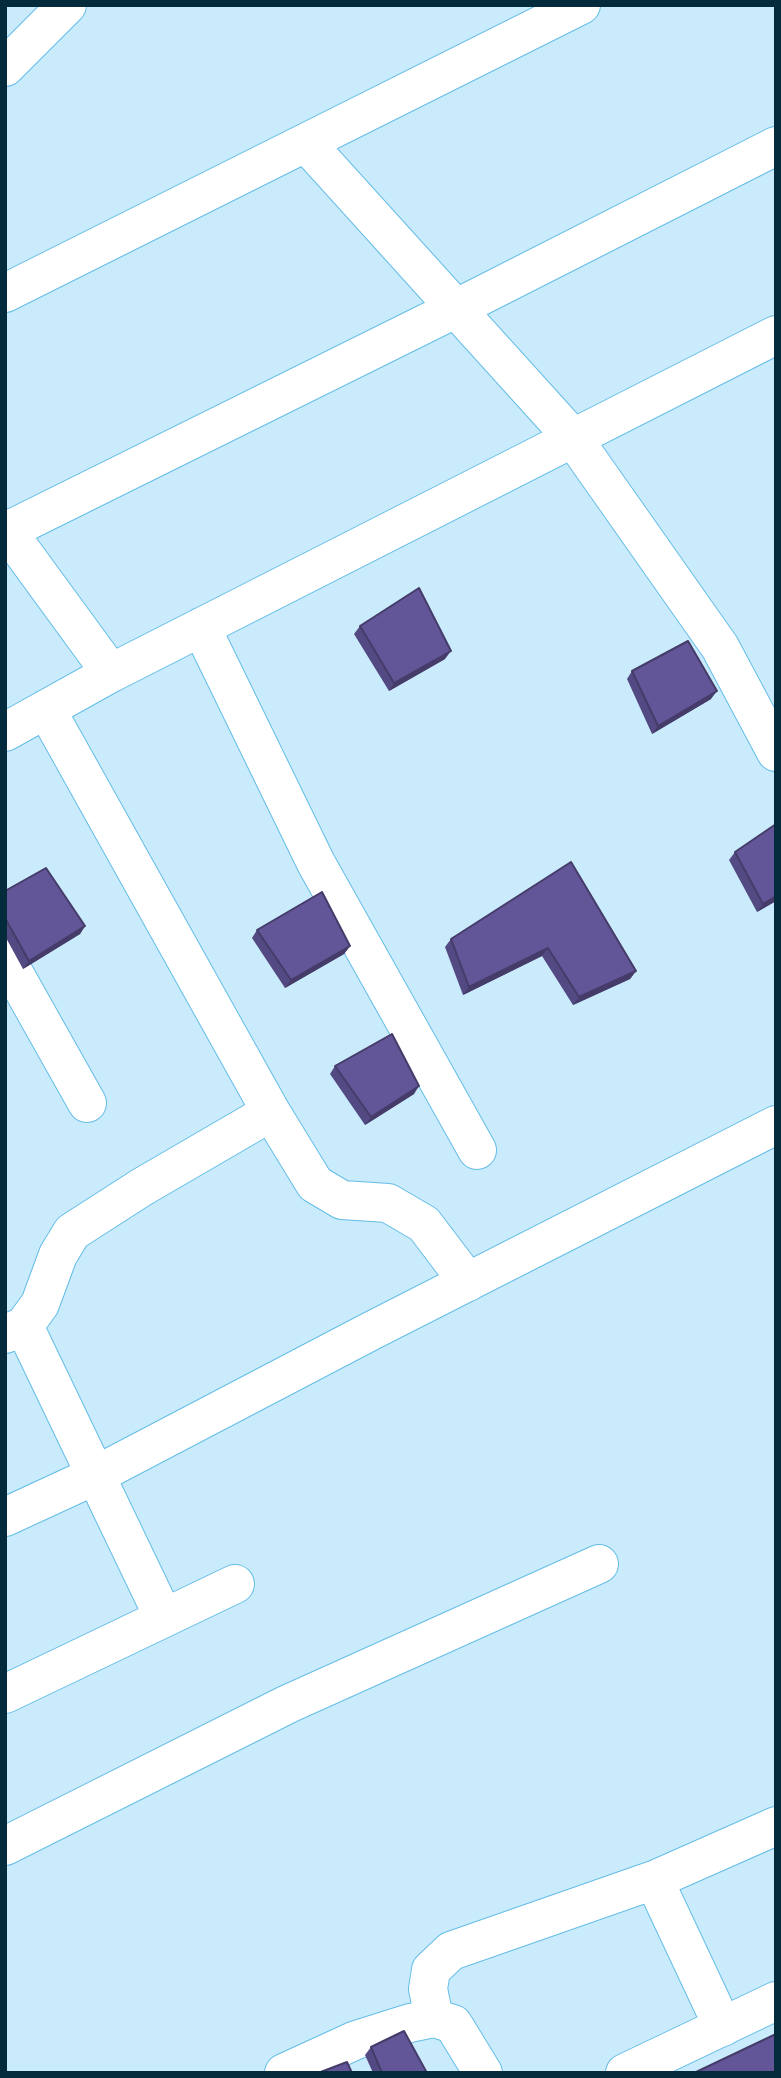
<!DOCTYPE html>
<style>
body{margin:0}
#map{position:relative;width:781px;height:2078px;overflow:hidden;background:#caebfc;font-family:Signika,sans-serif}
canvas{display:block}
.frame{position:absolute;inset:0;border:7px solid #032b3c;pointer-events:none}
</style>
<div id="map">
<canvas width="781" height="2078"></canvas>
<div class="frame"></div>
</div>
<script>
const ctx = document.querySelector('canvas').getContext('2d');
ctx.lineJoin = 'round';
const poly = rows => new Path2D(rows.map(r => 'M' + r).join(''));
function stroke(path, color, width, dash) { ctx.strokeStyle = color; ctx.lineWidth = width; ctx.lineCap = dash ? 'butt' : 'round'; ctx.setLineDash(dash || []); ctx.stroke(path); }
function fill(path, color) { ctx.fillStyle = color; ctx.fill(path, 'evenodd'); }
const minor = poly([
 [5,67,67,5],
 [307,144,573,438,720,647,776,752],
 [5,293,581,5],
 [5,528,111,673],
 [5,532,457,308,776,146],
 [201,627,316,863,477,1150],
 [46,709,271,1112,315,1184,342,1200,388,1203,424,1224,468,1282],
 [5,732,111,673,776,335],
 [5,957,87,1103],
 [24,1326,164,1618],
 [5,1334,24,1326,40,1304,58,1255,72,1232,142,1187,271,1112],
 [5,1517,96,1475,371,1331,776,1125],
 [5,1694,235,1584],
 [5,1846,288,1704,599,1564],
 [654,1880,723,2027],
 [434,2018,428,1989,431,1970,451,1951,654,1880,776,1826],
 [284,2073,356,2040,410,2023,434,2018,453,2024,483,2073],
 [625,2073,776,2001]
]);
stroke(minor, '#64bde7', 40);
stroke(minor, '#fff', 38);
fill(poly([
 [360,626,445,659,389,691,354,634],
 [632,671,711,699,652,734,627,679],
 [776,824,776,901,757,912,729,860,735,852],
 [571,862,636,971,630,979,573,1005,542,956,463,995,445,947,451,939],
 [5,891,85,926,80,934,23,969,5,936],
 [257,930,350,946,344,954,285,988,252,938],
 [335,1066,414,1094,365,1125,330,1074],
 [371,2047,427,2073,373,2073,365,2055]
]), '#544a83');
fill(poly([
 [451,651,445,659,389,691,394,683],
 [717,691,711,699,652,734,658,726],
 [776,896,776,901,757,912,763,904],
 [85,926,80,934,23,969,29,961],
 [350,946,344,954,285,988,291,980],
 [548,948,542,956,463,995,469,987],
 [636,971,630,979,573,1005,579,997],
 [419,1086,414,1094,365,1125,371,1117]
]), '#453c6a');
const building = poly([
 [419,588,451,651,394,683,360,626,419,588],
 [688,641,717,691,658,726,632,671,688,641],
 [776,824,776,896,763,904,735,852,776,824],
 [571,862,636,971,579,997,548,948,469,987,451,939,571,862],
 [46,868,85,926,29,961,5,918,5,891,46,868],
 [322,892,350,946,291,980,257,930,322,892],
 [392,1034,419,1086,371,1117,335,1066,392,1034],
 [404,2031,427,2073,382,2073,371,2047,404,2031],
 [776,2034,776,2073,694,2073,776,2034],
 [347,2062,352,2073,318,2073,347,2062]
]);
fill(building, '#625698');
stroke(building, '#453c6a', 2);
</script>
